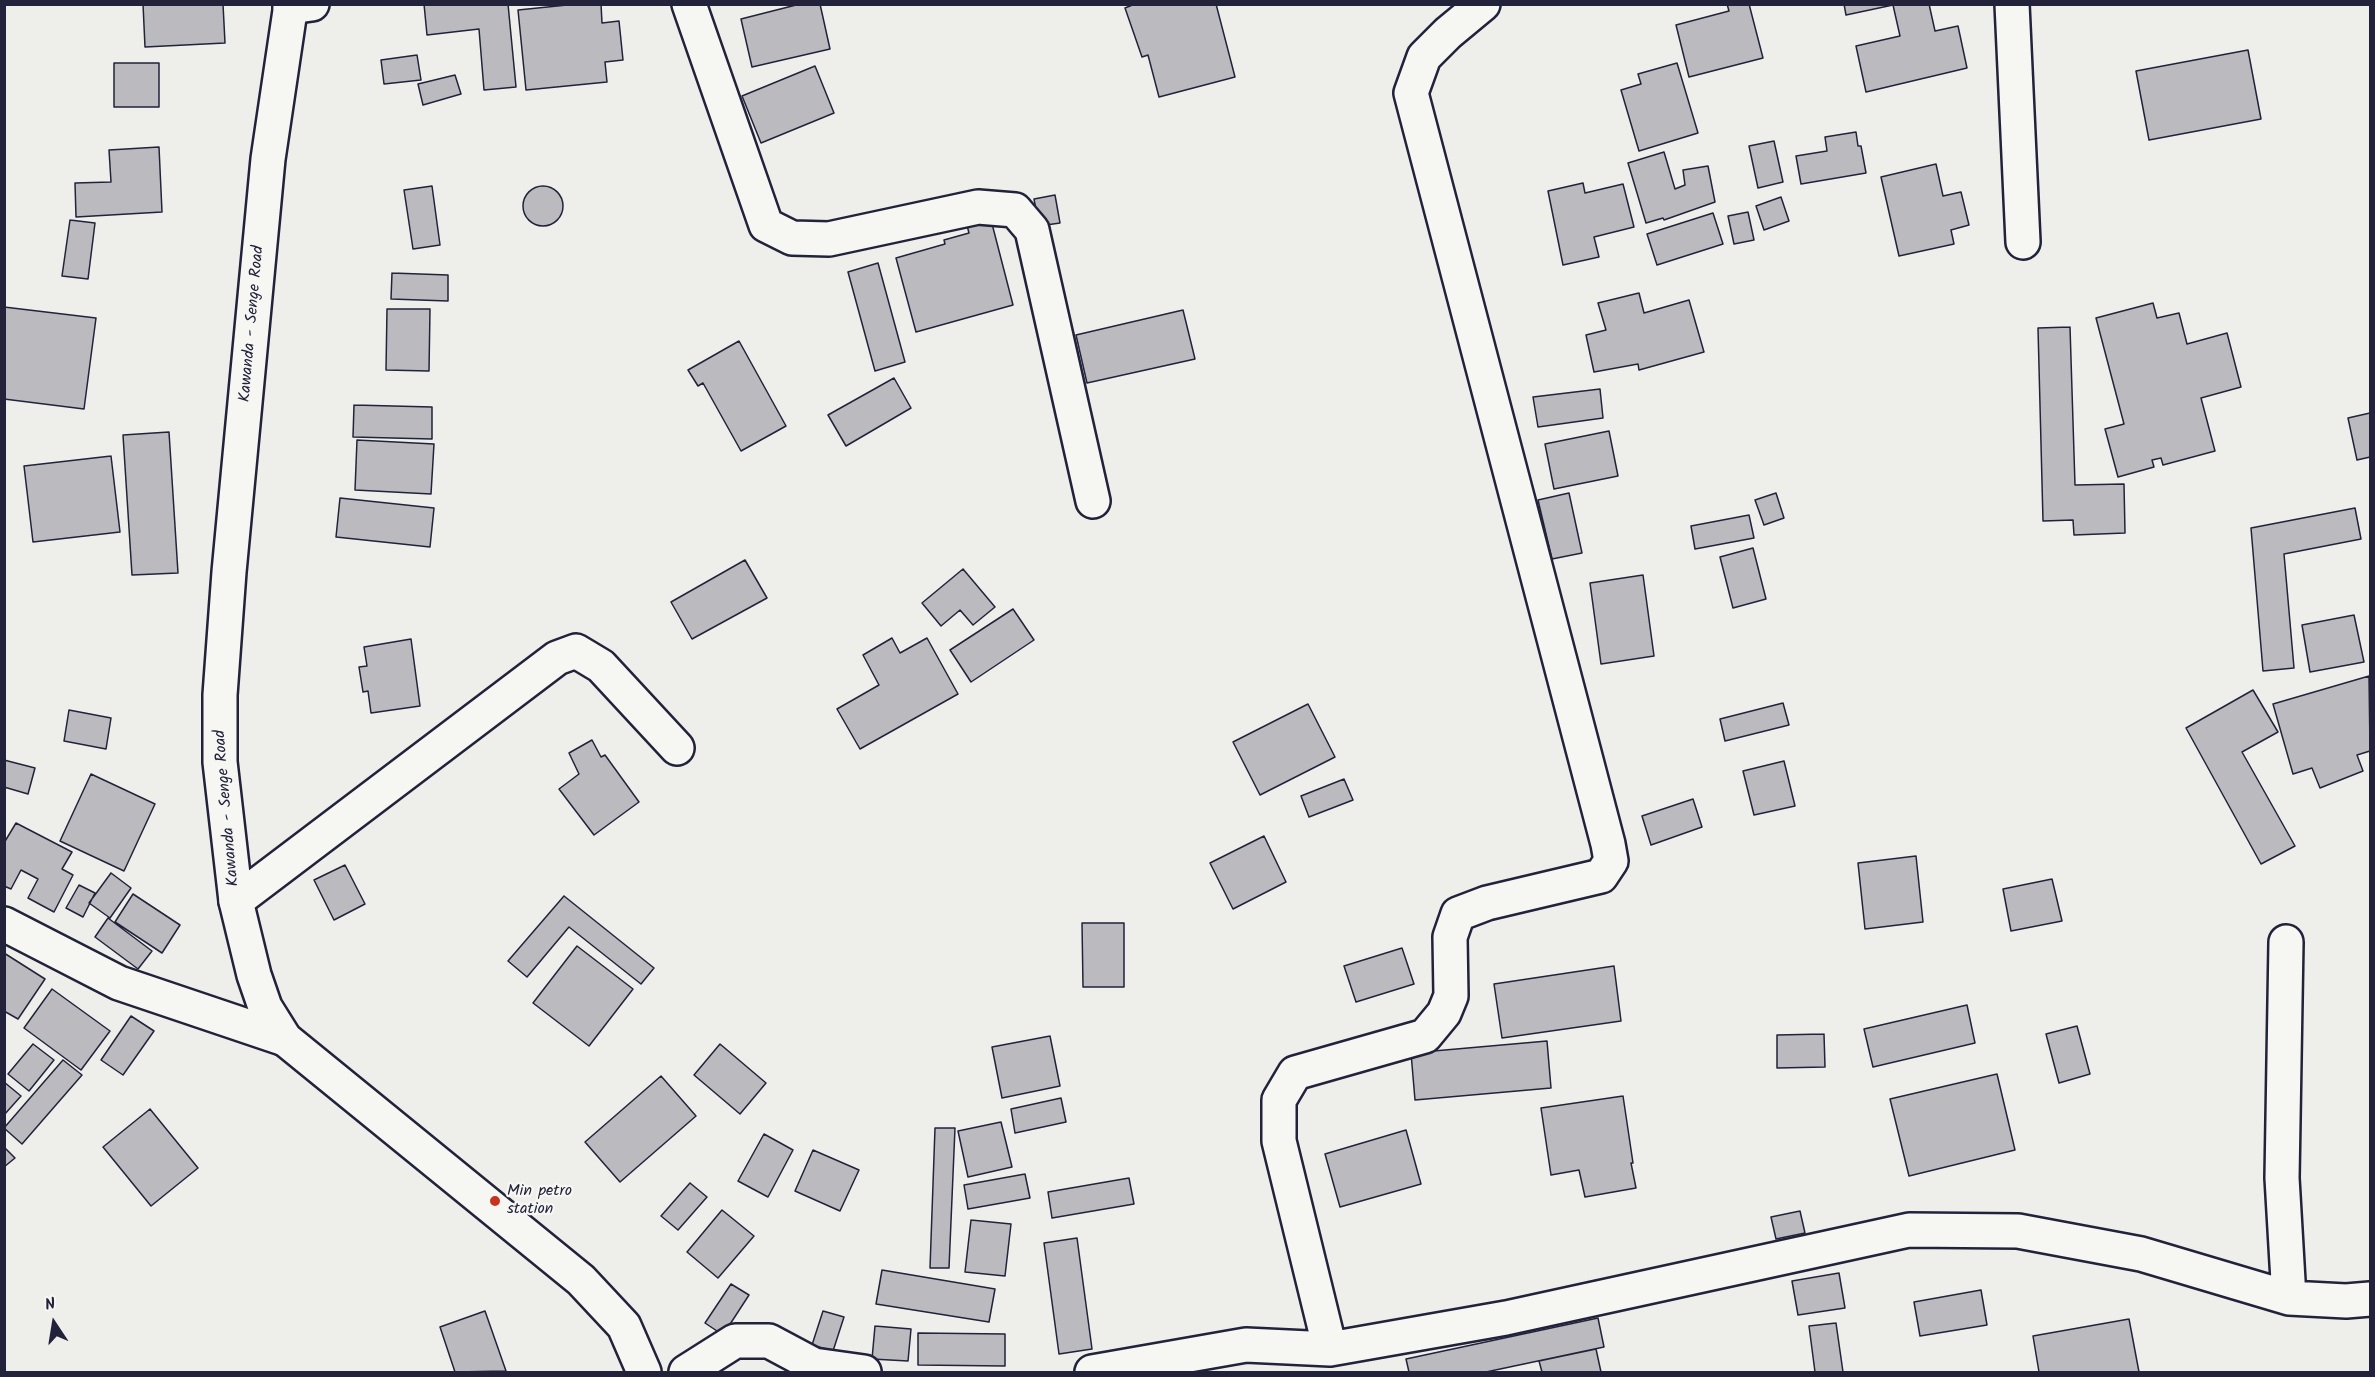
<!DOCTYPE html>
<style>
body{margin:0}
#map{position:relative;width:2375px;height:1377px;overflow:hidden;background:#eeeeeb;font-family:Kalam,sans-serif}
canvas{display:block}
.frame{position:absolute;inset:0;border:6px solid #22223b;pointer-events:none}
.north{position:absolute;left:24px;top:1293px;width:60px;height:60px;-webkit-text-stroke:4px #f6f6f2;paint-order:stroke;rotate:348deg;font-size:16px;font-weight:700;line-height:24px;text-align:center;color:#22223b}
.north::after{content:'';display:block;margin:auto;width:21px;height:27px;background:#22223b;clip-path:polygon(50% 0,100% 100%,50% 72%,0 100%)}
</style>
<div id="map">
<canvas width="2375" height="1377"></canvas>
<div class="frame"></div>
<div class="north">N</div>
</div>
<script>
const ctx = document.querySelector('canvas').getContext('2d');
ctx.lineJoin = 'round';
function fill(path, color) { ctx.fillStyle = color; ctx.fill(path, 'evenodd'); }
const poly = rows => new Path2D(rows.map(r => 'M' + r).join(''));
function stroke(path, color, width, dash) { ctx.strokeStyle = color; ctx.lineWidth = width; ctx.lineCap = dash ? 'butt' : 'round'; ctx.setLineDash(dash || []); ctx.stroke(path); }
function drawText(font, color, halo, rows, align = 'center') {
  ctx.font = font + ' Kalam,sans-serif'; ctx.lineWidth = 4.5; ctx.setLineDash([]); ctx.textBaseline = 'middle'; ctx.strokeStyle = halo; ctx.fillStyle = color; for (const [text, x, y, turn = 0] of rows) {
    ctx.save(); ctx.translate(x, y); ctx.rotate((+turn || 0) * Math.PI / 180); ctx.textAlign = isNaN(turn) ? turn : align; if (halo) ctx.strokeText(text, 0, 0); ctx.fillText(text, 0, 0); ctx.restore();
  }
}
const building = poly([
 [143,4,223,4,225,43,145,47,143,4],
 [424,4,508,4,516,87,484,90,479,29,427,35,424,4],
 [577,4,601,4,602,23,619,21,623,60,605,62,607,82,526,90,518,10,577,4],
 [800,4,820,4,830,49,752,67,741,19,800,4],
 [1216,4,1235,77,1159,97,1148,55,1142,57,1125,8,1135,4,1216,4],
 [1727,4,1749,4,1763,58,1689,77,1676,25,1729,11,1727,4],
 [1844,4,1929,4,1935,31,1958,26,1967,68,1866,92,1856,46,1900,36,1893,5,1846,15,1844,4],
 [2248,50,2261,119,2149,140,2136,71,2248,50],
 [417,55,421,80,384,84,381,60,417,55],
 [114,63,159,63,159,107,114,107,114,63],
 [1677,63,1698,133,1639,151,1621,90,1641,84,1638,74,1677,63],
 [815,66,834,113,761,143,742,96,815,66],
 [455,75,461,94,423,105,418,84,455,75],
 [1856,132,1858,146,1861,146,1866,173,1801,184,1796,156,1827,151,1825,137,1856,132],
 [1774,141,1783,182,1758,188,1749,146,1774,141],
 [159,147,162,212,76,217,75,183,111,182,109,150,159,147],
 [1664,152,1675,189,1685,185,1683,170,1708,166,1715,202,1664,220,1663,218,1646,223,1628,163,1664,152],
 [1936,164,1943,196,1961,192,1969,225,1951,230,1954,244,1899,256,1881,177,1936,164],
 [1583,183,1585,193,1623,184,1634,227,1594,237,1599,257,1563,265,1548,191,1583,183],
 '523 206a20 20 0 1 1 40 0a20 20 0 1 1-40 0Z',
 [432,186,440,245,413,249,404,190,432,186],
 [1055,195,1060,223,1039,226,1034,199,1055,195],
 [1781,197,1789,221,1764,230,1756,206,1781,197],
 [1748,212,1754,240,1734,244,1728,216,1748,212],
 [1713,213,1723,244,1657,265,1647,234,1713,213],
 [990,216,1013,305,916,332,896,258,945,244,944,240,969,233,966,222,990,216],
 [70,220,95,223,88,279,62,276,70,220],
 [878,263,905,362,875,371,848,272,878,263],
 [392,273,448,275,448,301,391,299,392,273],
 [1639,293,1644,313,1689,300,1704,352,1639,370,1638,364,1594,372,1586,335,1606,330,1598,303,1639,293],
 [2153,303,2157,318,2179,313,2187,344,2227,333,2241,387,2201,398,2215,451,2163,465,2161,458,2152,460,2154,467,2118,477,2105,429,2124,424,2096,318,2153,303],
 [4,307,96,318,84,409,4,399,4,307],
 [387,309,430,309,429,371,386,370,387,309],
 [1183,310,1195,359,1087,383,1076,335,1183,310],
 [2070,327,2075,485,2124,484,2125,533,2074,535,2073,520,2043,521,2038,328,2070,327],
 [739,341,786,426,741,451,703,383,698,386,688,370,739,341],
 [894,378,911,408,846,446,828,415,894,378],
 [1600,389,1603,418,1538,427,1533,397,1600,389],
 [354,405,432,407,432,439,353,437,354,405],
 [2370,413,2370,457,2357,460,2348,418,2370,413],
 [1609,431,1618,476,1554,489,1545,444,1609,431],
 [169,432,178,573,132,575,123,435,169,432],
 [357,440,434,444,431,494,355,490,357,440],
 [111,456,120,532,33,542,24,466,111,456],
 [1569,493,1582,553,1552,559,1538,500,1569,493],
 [1776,493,1784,518,1764,525,1755,500,1776,493],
 [340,498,434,508,430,547,336,537,340,498],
 [2355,508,2361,539,2284,554,2294,668,2263,671,2251,528,2355,508],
 [1749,515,1754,538,1695,549,1691,526,1749,515],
 [1753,548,1766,599,1733,608,1720,557,1753,548],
 [745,560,767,598,692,639,671,602,745,560],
 [963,569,995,607,973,625,960,610,941,626,922,603,963,569],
 [1643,575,1654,656,1601,664,1590,583,1643,575],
 [1013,609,1034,640,971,682,950,650,1013,609],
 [2354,615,2364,662,2310,672,2302,625,2354,615],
 [892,638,900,653,927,638,958,694,860,749,837,709,879,685,863,655,892,638],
 [411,639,420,706,371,713,368,691,363,692,359,667,367,666,364,647,411,639],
 [2369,676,2370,751,2357,755,2363,771,2320,788,2312,768,2293,774,2273,704,2369,676],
 [2253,690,2278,732,2242,752,2295,846,2261,864,2186,728,2253,690],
 [1783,703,1789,725,1725,741,1720,719,1783,703],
 [1308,704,1335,757,1260,795,1233,742,1308,704],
 [69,710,111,718,106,749,64,741,69,710],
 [592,740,601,757,605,755,639,802,594,835,559,789,579,774,569,753,592,740],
 [4,760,35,768,28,794,4,787,4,760],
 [1784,761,1795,806,1754,815,1743,771,1784,761],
 [91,774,155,804,124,871,60,841,91,774],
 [1344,779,1353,800,1309,817,1301,796,1344,779],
 [1693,799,1702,827,1651,845,1642,816,1693,799],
 [16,823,72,852,62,869,73,875,54,912,28,898,38,879,21,870,11,889,4,886,4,843,16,823],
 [1264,836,1286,882,1233,909,1210,863,1264,836],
 [1916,856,1923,922,1865,929,1858,863,1916,856],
 [345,865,365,904,334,920,314,880,345,865],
 [111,873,131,888,110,918,89,903,111,873],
 [2052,879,2062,921,2011,931,2003,889,2052,879],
 [79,885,95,893,83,917,66,908,79,885],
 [133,894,180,925,162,953,115,922,133,894],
 [564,896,654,968,641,984,569,927,527,977,508,961,564,896],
 [108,918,152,951,138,969,95,937,108,918],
 [1082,923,1124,923,1124,987,1083,987,1082,923],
 [577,946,633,989,589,1046,533,1003,577,946],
 [1402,948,1414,984,1356,1002,1344,966,1402,948],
 [4,953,45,979,18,1019,4,1011,4,953],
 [1614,966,1621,1021,1502,1038,1494,984,1614,966],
 [52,989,110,1031,81,1070,24,1028,52,989],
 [1967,1005,1975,1043,1873,1067,1864,1029,1967,1005],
 [131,1016,154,1031,123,1075,101,1060,131,1016],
 [2077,1026,2090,1074,2059,1083,2046,1034,2077,1026],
 [1824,1034,1825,1067,1777,1068,1777,1035,1824,1034],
 [1050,1036,1060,1086,1002,1098,992,1047,1050,1036],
 [1547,1041,1551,1088,1415,1100,1411,1053,1547,1041],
 [33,1044,54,1060,29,1091,8,1074,33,1044],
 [720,1044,766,1083,740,1114,694,1075,720,1044],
 [63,1060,82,1075,22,1144,4,1128,63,1060],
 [1997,1074,2015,1150,1909,1176,1890,1099,1997,1074],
 [661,1076,696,1116,620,1182,585,1142,661,1076],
 [4,1082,21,1096,4,1115,4,1082],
 [1623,1096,1633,1163,1631,1163,1636,1188,1585,1197,1579,1170,1551,1175,1541,1108,1623,1096],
 [1061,1098,1066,1122,1015,1133,1011,1109,1061,1098],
 [150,1109,198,1168,151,1206,103,1147,150,1109],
 [1001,1122,1012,1167,968,1177,958,1131,1001,1122],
 [935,1128,955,1128,949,1268,930,1268,935,1128],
 [1406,1130,1421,1184,1340,1207,1325,1154,1406,1130],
 [764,1134,793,1150,768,1197,738,1181,764,1134],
 [4,1147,15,1158,4,1167,4,1147],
 [813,1150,859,1170,840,1211,795,1191,813,1150],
 [1025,1174,1030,1198,968,1209,964,1185,1025,1174],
 [1129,1178,1134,1204,1052,1218,1048,1192,1129,1178],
 [690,1183,707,1197,678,1230,661,1216,690,1183],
 [722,1210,754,1236,718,1278,687,1252,722,1210],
 [1800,1211,1805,1233,1776,1239,1771,1217,1800,1211],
 [971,1220,1011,1224,1005,1276,965,1272,971,1220],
 [1077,1238,1092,1349,1059,1354,1044,1243,1077,1238],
 [882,1270,995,1289,989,1322,876,1304,882,1270],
 [1839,1273,1845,1308,1798,1315,1792,1281,1839,1273],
 [731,1284,749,1295,723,1335,705,1323,731,1284],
 [1981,1290,1987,1325,1920,1336,1914,1302,1981,1290],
 [485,1311,506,1371,455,1372,440,1327,485,1311],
 [823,1311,844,1317,833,1351,812,1345,823,1311],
 [1598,1318,1604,1347,1486,1372,1409,1372,1406,1359,1598,1318],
 [2129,1319,2139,1372,2039,1372,2033,1336,2129,1319],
 [1836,1323,1843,1372,1815,1372,1809,1326,1836,1323],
 [875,1326,911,1329,908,1361,872,1359,875,1326],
 [918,1333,1005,1334,1005,1366,918,1365,918,1333],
 [1596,1349,1601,1372,1542,1372,1539,1361,1596,1349]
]);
fill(building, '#bbbbbf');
stroke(building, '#22223b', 1.5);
const street = poly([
 [689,4,766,225,792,238,829,239,978,207,1015,210,1032,230,1093,501],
 [2012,4,2023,242],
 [290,7,312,4],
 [236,901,557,658,576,651,601,666,677,748],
 [4,924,119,983,285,1039],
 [2286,942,2282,1178,2289,1298],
 [1330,1349,1279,1141,1279,1100,1295,1073,1425,1036,1444,1013,1451,996,1450,937,1458,914,1487,903,1601,876,1611,861,1608,844,1411,93,1424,57,1448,33,1483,4],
 [686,1372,735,1341,769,1341,814,1365,864,1372],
 [1092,1372,1246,1345,1330,1349,1506,1318,1909,1230,2018,1231,2141,1254,2289,1298,2346,1301,2370,1299]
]);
const secondary = poly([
 [291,4,268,159,229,572,220,695,220,762,236,901,254,975,265,1007,285,1039,581,1280,624,1326,644,1372]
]);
stroke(street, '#22223b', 38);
stroke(secondary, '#22223b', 38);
stroke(street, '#f6f6f2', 33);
stroke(secondary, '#f6f6f2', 33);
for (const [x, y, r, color] of [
 [495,1201,6,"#c8321e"]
]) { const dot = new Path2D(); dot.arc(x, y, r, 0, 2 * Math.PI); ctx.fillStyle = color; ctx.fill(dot); stroke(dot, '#f6f6f2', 2); }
drawText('16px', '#22223b', '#f6f6f2', [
 ["Kawanda - Senge Road",253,324,-85],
 ["Kawanda - Senge Road",228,808,-95]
]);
drawText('16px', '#22223b', '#f6f6f2', [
 ["Min petro",507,1192],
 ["station",507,1210]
], 'left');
</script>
